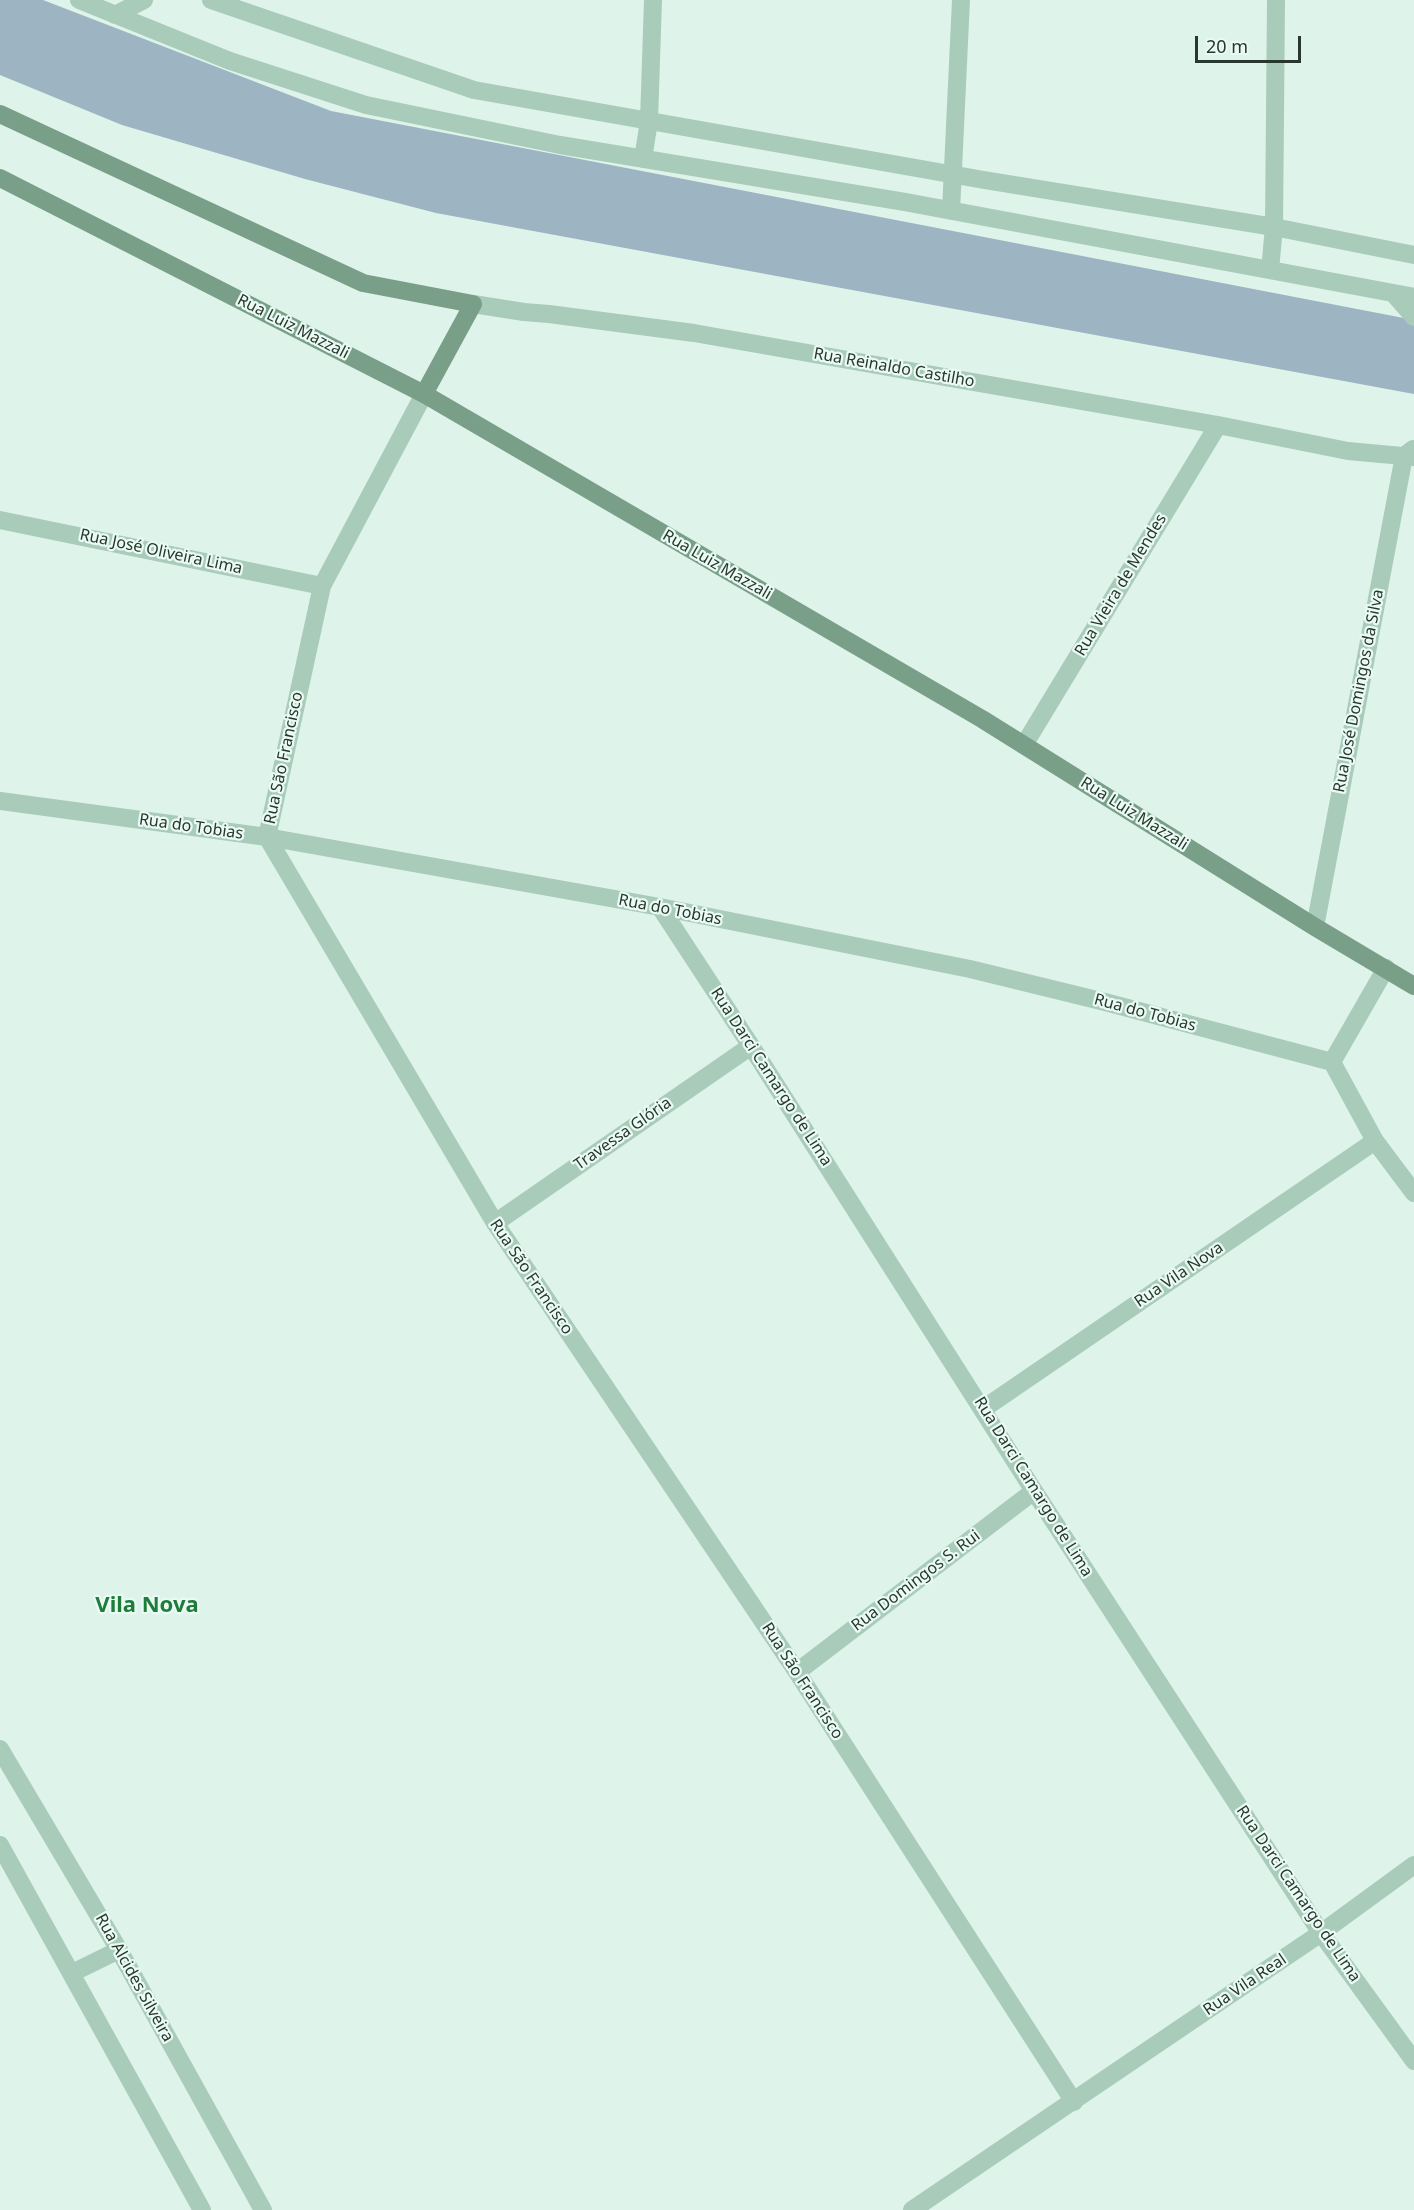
<!DOCTYPE html>
<meta charset="utf-8">
<style>
body{margin:0}
#map{position:relative;width:1414px;height:2210px;overflow:hidden;background:#def3ea;font-family:"Noto Sans",sans-serif}
canvas{display:block}
.scale{position:absolute;left:1195px;top:36px;width:106px;height:27px;box-sizing:border-box;border:3px solid #29382f;border-top:0;padding-left:8px;font-size:18px;line-height:21px;white-space:nowrap;color:#29382f;-webkit-text-stroke:4px #eafaf4;paint-order:stroke}
</style>
<div id="map">
<canvas width="1414" height="2210"></canvas>
<div class="scale">20 m</div>
</div>
<script>
const ctx = document.querySelector('canvas').getContext('2d');
ctx.lineJoin = 'round';
function fill(path, color) { ctx.fillStyle = color; ctx.fill(path, 'evenodd'); }
const poly = rows => new Path2D(rows.map(r => 'M' + r).join(''));
function stroke(path, color, width, dash) { ctx.strokeStyle = color; ctx.lineWidth = width; ctx.lineCap = dash ? 'butt' : 'round'; ctx.setLineDash(dash || []); ctx.stroke(path); }
function drawText(font, color, halo, rows, align = 'center') {
  ctx.font = font + ' "Noto Sans",sans-serif'; ctx.lineWidth = 4.5; ctx.setLineDash([]); ctx.textBaseline = 'middle'; ctx.strokeStyle = halo; ctx.fillStyle = color; for (const [text, x, y, turn = 0] of rows) {
    ctx.save(); ctx.translate(x, y); ctx.rotate((+turn || 0) * Math.PI / 180); ctx.textAlign = isNaN(turn) ? turn : align; if (halo) ctx.strokeText(text, 0, 0); ctx.fillText(text, 0, 0); ctx.restore();
  }
}
fill(poly([
 [0,0,43,0,331,111,1414,320,1414,394,436,213,305,179,122,125,0,75]
]), '#9db4c2');
stroke(poly([
 [79,0,230,61,366,105,560,145,905,202,1414,297],
 [211,0,474,90,984,180,1274,227,1414,255],
 [115,15,144,0],
 [643,159,649,121,653,0],
 [951,211,961,0],
 [1270,270,1274,227,1276,0],
 [1393,293,1414,317],
 [473,304,524,312,549,314,694,333,1218,425,1348,451,1414,457],
 [424,394,322,586,267,837,495,1223,797,1672,1074,2102],
 [0,520,322,586],
 [1024,745,1218,425],
 [0,801,267,837,660,907,970,969,1105,1002,1332,1062],
 [660,907,751,1046,1034,1491,1321,1933,1414,2061],
 [1315,927,1404,456,1413,449],
 [1332,1062,1375,1141,1414,1193],
 [1332,1062,1386,968],
 [495,1223,751,1046],
 [983,1409,1375,1141],
 [797,1672,1034,1491],
 [0,1749,119,1950,263,2210],
 [0,1845,202,2210],
 [72,1973,119,1950],
 [912,2210,1321,1933,1414,1865]
]), '#a9cbba', 18);
stroke(poly([
 [0,114,363,283,473,304,424,394],
 [0,178,424,394,982,719,1315,927,1414,986]
]), '#7a9f89', 18);
drawText('16px', '#29382f', '#eafaf4', [
 ["Rua Luiz Mazzali",293,327,27],
 ["Rua Reinaldo Castilho",894,368,10],
 ["Rua José Oliveira Lima",161,552,12],
 ["Rua Luiz Mazzali",717,565,30],
 ["Rua Vieira de Mendes",1121,585,-59],
 ["Rua José Domingos da Silva",1359,691,-79],
 ["Rua São Francisco",284,758,-78],
 ["Rua Luiz Mazzali",1134,814,32],
 ["Rua do Tobias",191,827,8],
 ["Rua do Tobias",670,910,11],
 ["Rua do Tobias",1145,1013,15],
 ["Rua Darci Camargo de Lima",771,1077,57],
 ["Travessa Glória",623,1134,-35],
 ["Rua Vila Nova",1179,1275,-34],
 ["Rua São Francisco",531,1277,56],
 ["Rua Darci Camargo de Lima",1033,1487,58],
 ["Rua Domingos S. Rui",916,1581,-37],
 ["Rua São Francisco",802,1681,57],
 ["Rua Darci Camargo de Lima",1298,1894,56],
 ["Rua Alcides Silveira",134,1978,61],
 ["Rua Vila Real",1245,1985,-34]
]);
drawText('bold 22px', '#1f7d3a', '#eafaf4', [
 ["Vila Nova",147,1606]
]);
</script>
